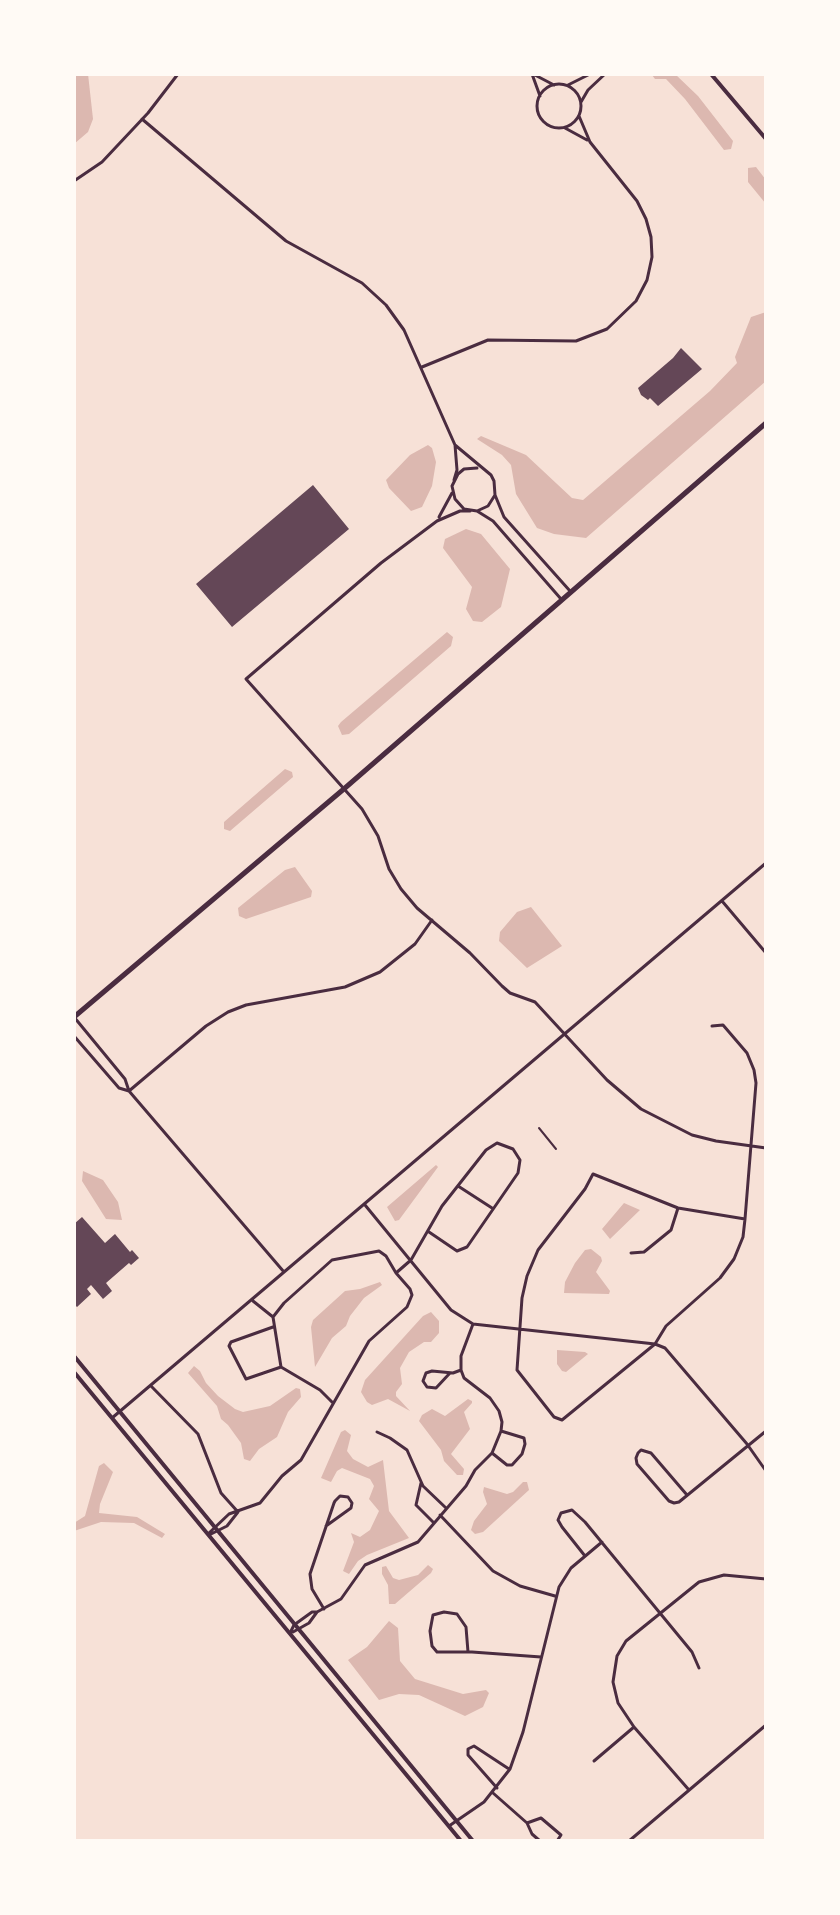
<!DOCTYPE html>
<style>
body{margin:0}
#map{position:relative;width:840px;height:1915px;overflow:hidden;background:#f7e1d7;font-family:Ubuntu,sans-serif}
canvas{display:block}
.frame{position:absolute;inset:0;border:76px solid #fffaf5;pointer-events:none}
</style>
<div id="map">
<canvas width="840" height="1915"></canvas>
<div class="frame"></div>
</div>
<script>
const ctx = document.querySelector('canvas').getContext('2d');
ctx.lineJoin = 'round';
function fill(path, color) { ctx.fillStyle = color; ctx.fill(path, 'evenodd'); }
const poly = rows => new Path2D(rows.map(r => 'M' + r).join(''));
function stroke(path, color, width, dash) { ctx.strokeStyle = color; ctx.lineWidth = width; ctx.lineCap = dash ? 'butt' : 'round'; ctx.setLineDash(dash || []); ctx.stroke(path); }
fill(poly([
 [74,74,88,74,93,119,88,132,74,144],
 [675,74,698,96,733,141,731,149,724,150,685,99,666,79,655,79,652,75],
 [756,167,766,180,766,204,748,182,748,168],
 [766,312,766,381,586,538,554,534,537,528,516,494,511,465,502,455,477,439,481,436,526,455,572,498,583,500,710,391,737,363,735,357,751,317],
 [428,445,432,448,436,462,432,486,422,507,411,511,389,488,386,480,410,455],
 [466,529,481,534,510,569,501,607,482,622,473,621,466,609,472,587,443,548,445,539],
 [447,632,453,637,451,646,349,734,342,735,338,726,341,722],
 [285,769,292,772,293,777,230,831,224,829,224,822],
 [295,867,312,891,311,897,246,919,239,916,238,908,285,870],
 [531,907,562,946,527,968,499,941,500,932,517,912],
 [436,1165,438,1167,399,1220,395,1221,387,1207],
 [83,1171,103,1180,118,1202,122,1220,106,1219,82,1181],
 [624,1203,640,1210,610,1239,602,1229],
 [591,1249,601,1257,602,1261,596,1272,610,1291,609,1294,564,1293,565,1282,575,1263,585,1250],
 [380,1282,382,1285,364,1298,350,1316,346,1326,332,1338,315,1367,311,1327,313,1320,345,1291,360,1289],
 [431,1312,439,1321,439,1333,431,1342,424,1342,409,1352,400,1368,402,1384,396,1392,396,1396,410,1411,388,1399,372,1405,367,1402,361,1392,365,1380,423,1316],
 [557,1350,585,1352,588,1354,566,1372,562,1371,557,1364],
 [194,1366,200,1371,206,1383,218,1396,235,1409,243,1412,270,1406,296,1388,300,1389,301,1397,288,1412,277,1437,259,1449,250,1461,244,1459,241,1443,228,1425,221,1419,217,1406,188,1373],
 [468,1399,472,1401,472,1403,464,1412,470,1429,451,1454,464,1469,463,1475,457,1475,444,1461,441,1450,419,1421,422,1415,432,1409,445,1416],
 [345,1430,351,1435,347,1451,353,1459,368,1467,383,1460,389,1511,409,1538,367,1555,358,1561,349,1574,343,1571,354,1542,351,1533,360,1537,370,1530,379,1511,369,1499,374,1486,370,1479,342,1468,337,1471,331,1482,321,1478,341,1432],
 [104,1463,113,1472,100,1504,99,1513,137,1517,165,1534,162,1538,134,1523,101,1522,74,1531,74,1523,85,1516,99,1466],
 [523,1482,527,1482,529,1490,483,1532,475,1534,471,1530,474,1521,487,1504,483,1492,484,1487,507,1494,513,1492],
 [428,1565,433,1569,431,1573,395,1604,389,1604,388,1585,382,1574,382,1567,386,1566,393,1578,399,1580,418,1575],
 [389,1621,398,1628,400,1661,415,1679,463,1694,486,1690,489,1693,483,1707,465,1716,419,1695,399,1694,379,1700,348,1660,367,1647]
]), '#dcb8b0');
fill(poly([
 [681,348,702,369,658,406,650,398,648,400,641,395,638,388,673,358],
 [313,485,349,529,232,627,196,584],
 [82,1217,105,1243,115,1234,130,1252,132,1250,139,1258,131,1265,129,1263,106,1283,112,1291,103,1299,91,1285,87,1289,91,1294,77,1307,74,1304,74,1224]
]), '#644757');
stroke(poly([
 [539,1128,556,1149]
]), '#4a2c40', 2);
stroke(poly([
 [532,74,540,96],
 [533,74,554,85],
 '537 106a22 22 0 1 1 44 0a22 22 0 1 1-44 0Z',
 [568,85,590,74],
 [581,102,588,90,605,74],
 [142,119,286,241,362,283,386,305,404,330,455,445,457,470,454,480],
 [565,128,587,140],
 [74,181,102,162,148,113,178,74],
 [422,367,488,340,576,341,607,329,636,301,647,280,652,257,651,237,646,219,637,201,590,142,579,116],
 [455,445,491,475,494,481,495,495,504,517,570,591],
 [477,468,464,469,458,474,452,486,455,499,464,509,477,511,488,506,495,495],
 [470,511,460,511,437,521,381,563,246,679,362,809,378,836,389,869,401,889,417,908,470,953,502,986,510,993,535,1002,607,1080,641,1109,692,1135,716,1141,766,1148],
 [477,511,493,521,561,599],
 [439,517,452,493],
 [722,901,766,953],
 [74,1017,125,1079,129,1091,284,1272],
 [712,1026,723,1025,747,1053,754,1070,756,1083,745,1219,743,1237,734,1259,720,1278,666,1326,655,1344,562,1420,554,1417,517,1370,522,1298,527,1276,538,1250,585,1189,593,1174,678,1208,745,1219],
 [74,1036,119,1088,129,1091],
 [129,1091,206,1026,228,1012,246,1005,345,987,380,972,415,944,432,920],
 [458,1186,492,1208],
 [365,1205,451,1310,473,1324,655,1344,665,1348,747,1444,766,1471],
 [631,1253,644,1252,671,1230,678,1208],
 [396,1273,411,1260,442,1206,486,1150,497,1143,513,1149,520,1160,518,1173,467,1247,457,1251,429,1232],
 [253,1301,273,1317,281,1367,320,1390,333,1403],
 [273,1327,231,1342,229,1346,246,1379,281,1367],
 [450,1373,436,1388,427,1387,423,1381,426,1373,432,1371,453,1373,461,1370],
 [151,1386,198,1434,221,1493,238,1512],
 [112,1418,766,863],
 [377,1432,390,1438,407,1450,423,1486,446,1508],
 [492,1453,507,1465,512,1465,522,1454,525,1444,524,1438,501,1431],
 [421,1483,416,1505,434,1523],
 [687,1495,651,1453,641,1450,638,1453,636,1458,637,1464,669,1501,674,1503,679,1502,766,1431],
 [440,1515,493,1571,520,1586,555,1596],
 [209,1533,229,1514,260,1503,282,1476,301,1460,369,1341,407,1307,412,1295,410,1289,396,1273,386,1256,379,1251,332,1260,284,1303,273,1317],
 [211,1534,227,1526,238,1512],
 [585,1556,562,1527,558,1520,561,1513,572,1510,585,1522,692,1652,699,1668],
 [324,1609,312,1589,310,1574,334,1503,335,1501,340,1496,348,1497,352,1503,351,1508,326,1526],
 [293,1632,309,1623,317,1612],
 [290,1633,294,1625,312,1612,317,1612,341,1599,365,1565,418,1542,466,1486,475,1470,492,1453,501,1431,502,1422,499,1411,490,1398,464,1378,461,1370,461,1356,473,1324],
 [468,1652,466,1627,457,1614,444,1612,433,1615,430,1631,432,1646,437,1652,472,1652,541,1657],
 [594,1761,634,1727],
 [497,1788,468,1755,468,1749,474,1746,509,1769],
 [689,1790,634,1727,618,1703,613,1682,617,1656,626,1641,699,1582,724,1575,766,1579],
 [493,1793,527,1823,532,1834,540,1841],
 [527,1823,541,1818,561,1835,557,1841],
 [449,1826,484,1802,510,1769,523,1732,559,1587,571,1568,602,1542],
 [629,1841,766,1725]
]), '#4a2c40', 3);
stroke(poly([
 [711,74,766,139],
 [74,1356,473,1841],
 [74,1372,461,1841]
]), '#4a2c40', 4);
stroke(poly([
 [74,1017,345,788,766,423]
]), '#4a2c40', 5);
</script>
